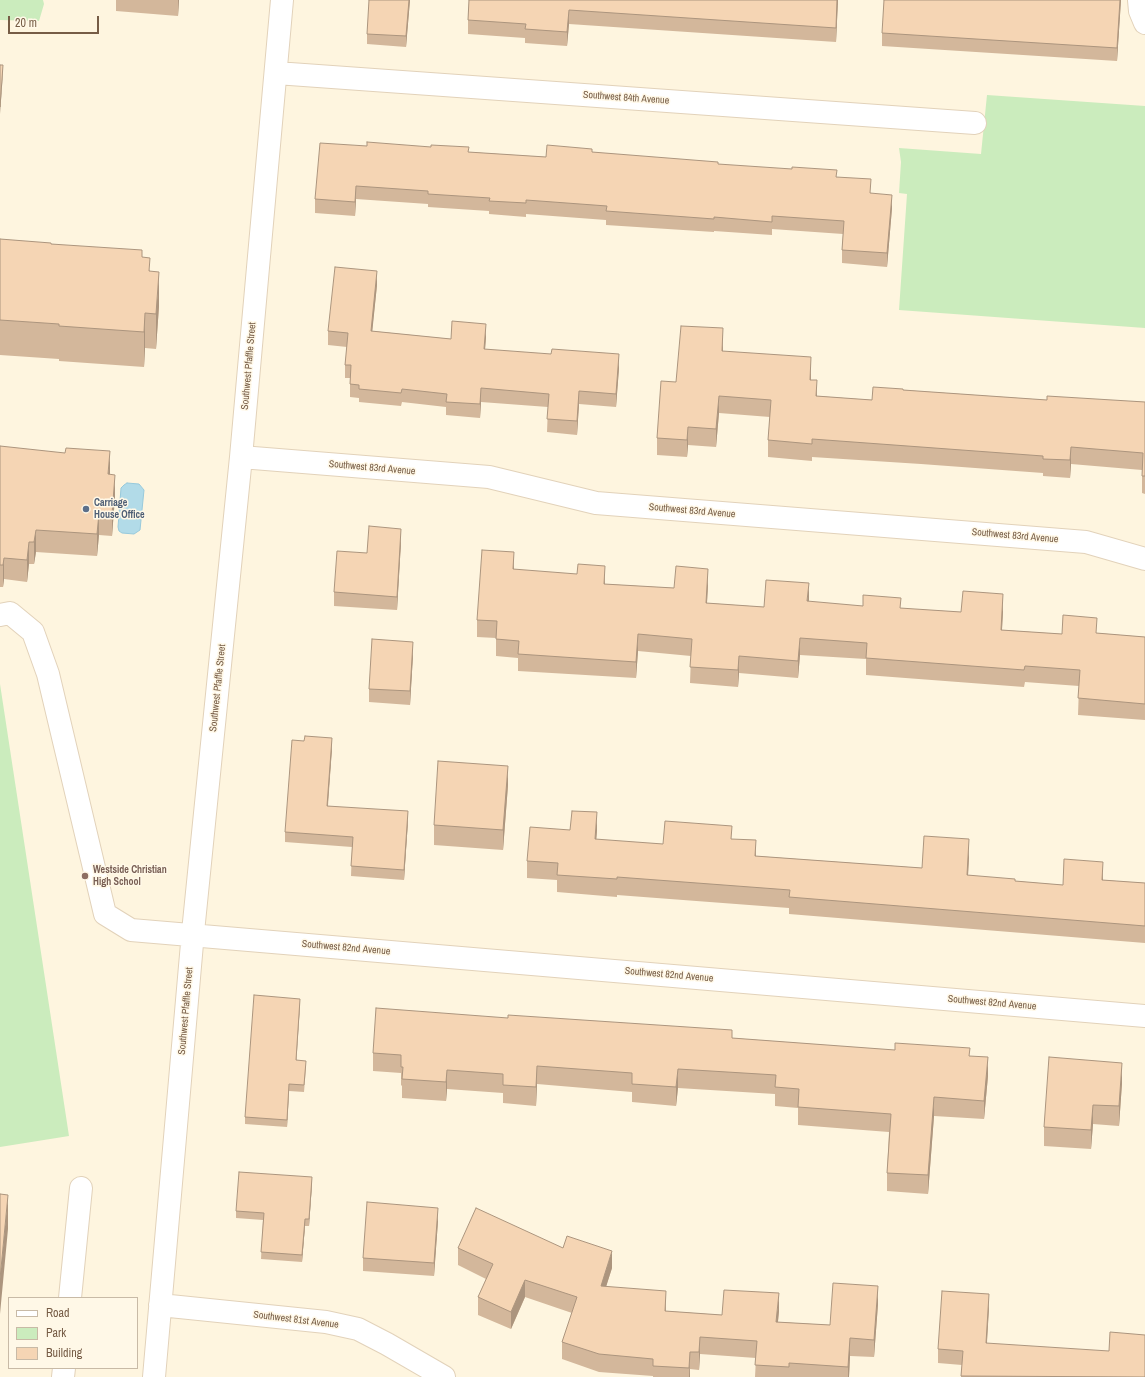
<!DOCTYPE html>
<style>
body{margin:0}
#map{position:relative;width:1145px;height:1377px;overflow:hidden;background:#fef5df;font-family:"Archivo Narrow",sans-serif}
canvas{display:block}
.legend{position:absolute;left:8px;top:1297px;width:130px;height:72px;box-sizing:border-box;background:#fff8e7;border:1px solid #c8baa6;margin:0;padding:5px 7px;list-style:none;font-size:12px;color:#765c45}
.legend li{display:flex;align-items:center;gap:8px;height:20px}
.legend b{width:20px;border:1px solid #c8baa6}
.scale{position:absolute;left:8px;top:16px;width:91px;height:18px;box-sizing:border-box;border:2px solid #765c45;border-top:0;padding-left:5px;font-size:12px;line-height:14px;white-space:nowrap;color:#765c45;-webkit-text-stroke:3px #fff8e7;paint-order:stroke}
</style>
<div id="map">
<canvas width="1145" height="1377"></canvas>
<ul class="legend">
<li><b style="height:5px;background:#fff"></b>Road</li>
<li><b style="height:11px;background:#cbecbd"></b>Park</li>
<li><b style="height:11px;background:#f5d5b4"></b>Building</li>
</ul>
<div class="scale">20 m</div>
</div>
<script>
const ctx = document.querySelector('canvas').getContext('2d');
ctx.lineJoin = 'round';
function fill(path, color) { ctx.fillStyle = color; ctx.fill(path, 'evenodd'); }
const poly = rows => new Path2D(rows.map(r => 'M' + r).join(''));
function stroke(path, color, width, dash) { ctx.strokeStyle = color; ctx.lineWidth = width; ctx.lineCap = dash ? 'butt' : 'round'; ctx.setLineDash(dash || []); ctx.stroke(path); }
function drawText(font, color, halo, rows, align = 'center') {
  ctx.font = font + ' "Archivo Narrow",sans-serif'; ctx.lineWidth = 3; ctx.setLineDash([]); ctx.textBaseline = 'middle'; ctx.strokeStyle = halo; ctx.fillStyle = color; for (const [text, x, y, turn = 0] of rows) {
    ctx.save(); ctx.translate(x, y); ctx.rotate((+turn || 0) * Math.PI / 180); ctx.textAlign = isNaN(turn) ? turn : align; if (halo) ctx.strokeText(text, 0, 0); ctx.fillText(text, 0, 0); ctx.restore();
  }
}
fill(poly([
 [0,0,43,0,44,4,39,21,0,20],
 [987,95,1145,106,1145,328,899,310,907,194,899,193,901,162,899,148,981,154],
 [0,684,69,1136,0,1147]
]), '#cbecbd');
const water = poly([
 [127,483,139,484,144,490,140,530,134,534,122,533,119,531,118,527,121,488,124,485,127,483]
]);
fill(water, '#b2dbe8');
stroke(water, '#98c9db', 1);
const minor = poly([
 [1139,0,1140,11,1145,23],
 [276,73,975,123],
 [241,457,489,477,596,503,1086,542,1145,559],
 [0,615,10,613,33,632,48,674,105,914,131,930,1145,1016],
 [70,1298,81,1188],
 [160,1305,326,1322,358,1329,387,1344,444,1377],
 [63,1377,64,1368],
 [154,1377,193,932,241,457,282,0]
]);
stroke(minor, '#e2d2ba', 24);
stroke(minor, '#fff', 22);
fill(poly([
 [116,0,179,0,178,16,116,11],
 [410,0,406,47,367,44,367,34],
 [469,0,838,0,836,42,569,24,567,46,525,43,525,38,468,34,468,20],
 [1121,0,1117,61,882,46,882,33],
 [367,146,469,152,546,157,592,152,718,164,837,177,871,193,892,208,887,267,842,263,842,250,843,234,772,229,772,235,714,231,714,232,606,225,606,220,526,214,526,217,489,214,489,211,428,207,428,204,356,199,355,216,315,213,315,199],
 [0,239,51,244,142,257,150,271,159,306,156,349,145,348,144,367,59,361,59,359,0,355],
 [377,285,372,331,451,339,486,337,485,349,619,368,616,407,579,404,577,435,547,432,548,407,481,402,480,418,446,415,446,407,402,402,401,406,359,402,359,398,350,397,350,378,345,378,345,365,347,347,328,345,328,331],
 [723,346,723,351,811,374,811,380,817,396,872,400,903,390,1047,400,1145,402,1145,494,1142,493,1142,470,1071,464,1070,478,1043,476,1043,473,921,464,812,457,812,461,768,457,768,440,770,417,719,413,716,447,688,445,687,457,657,455,657,438,676,382],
 [0,446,110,474,115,497,112,536,99,535,97,556,36,552,34,564,29,564,27,582,4,579,3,587,0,587],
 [401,542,397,610,334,606,334,592,367,553],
 [514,569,605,584,674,588,708,585,707,603,764,607,809,602,863,606,961,612,1003,611,1002,630,1062,634,1097,633,1145,637,1145,720,1078,715,1079,686,1025,682,1024,687,866,675,866,659,800,655,798,678,739,673,738,687,690,683,691,656,638,651,636,678,518,671,518,658,496,656,496,638,477,637,477,620],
 [413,655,410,705,369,702,369,689],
 [332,748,328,806,408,821,404,880,351,876,352,847,285,842,285,832],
 [508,785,503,850,434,845,434,825],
 [570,830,597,830,596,840,663,844,732,839,756,856,922,868,969,857,968,875,1015,881,1063,885,1103,880,1145,883,1145,943,789,914,789,908,617,895,617,897,557,892,557,880,527,878,527,861],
 [300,1005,296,1060,306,1067,304,1092,289,1091,287,1127,245,1124,245,1117],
 [732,1038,970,1056,988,1076,984,1119,934,1116,928,1194,887,1191,887,1173,889,1132,798,1125,798,1108,775,1106,775,1094,678,1088,676,1106,632,1102,632,1092,537,1084,536,1106,503,1103,503,1093,447,1089,446,1101,402,1098,402,1086,401,1085,401,1073,373,1071,373,1053],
 [1122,1083,1119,1126,1093,1124,1091,1149,1044,1146,1044,1127],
 [312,1184,309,1226,305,1226,302,1262,261,1259,263,1220,236,1218,236,1211],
 [438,1221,434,1276,363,1271,363,1258],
 [458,1248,563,1248,612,1268,606,1286,666,1311,722,1315,779,1311,778,1322,830,1325,878,1304,874,1357,850,1356,849,1377,755,1377,756,1358,700,1354,699,1370,690,1369,690,1377,653,1377,653,1376,599,1372,562,1359,562,1342,572,1313,525,1297,511,1329,478,1315,478,1297,486,1279,458,1265],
 [989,1307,987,1343,1145,1377,961,1377,962,1365,938,1363,938,1349]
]), '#d3b79b');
fill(poly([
 [178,0,179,0,178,16],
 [409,0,410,0,406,47,406,36],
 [837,0,838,0,836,42,836,28],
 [1120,0,1121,0,1117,61,1117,48],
 [569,10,569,24,567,46,567,32],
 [3,65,3,72,0,114,0,107],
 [356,186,356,199,355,216,355,202],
 [892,195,892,208,887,267,887,253],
 [377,271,377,285,371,344,371,331],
 [159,272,159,306,156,349,156,314],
 [145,313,145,348,144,367,144,332],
 [486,324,486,337,484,362,484,349],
 [723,328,723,346,722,368,722,351],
 [619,354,619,368,616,407,616,394],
 [811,357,811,374,810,397,810,380],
 [817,380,817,398,816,396],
 [481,388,481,402,480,418,480,404],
 [579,391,579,404,577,435,577,421],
 [719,396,719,413,716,447,716,429],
 [688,427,688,445,687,457,687,440],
 [1071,447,1071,464,1070,478,1070,460],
 [110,451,110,473,108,496,108,474],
 [115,475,115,497,112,536,112,514],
 [99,513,99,535,97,556,97,534],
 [401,529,401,542,397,610,397,597],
 [36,530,36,552,34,564,34,542],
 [29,542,29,564,27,582,27,560],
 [514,552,514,569,513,569],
 [4,558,4,579,3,587,3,565],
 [605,566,605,583,604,600,604,584],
 [708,569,708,585,706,619,706,603],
 [809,583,809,600,807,618,807,601],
 [1003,594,1003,611,1001,646,1001,630],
 [638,634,638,651,636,678,636,662],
 [800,638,800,655,798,678,798,661],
 [413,642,413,655,410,705,410,691],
 [739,656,739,673,738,687,738,670],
 [332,738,332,748,327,815,327,806],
 [508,766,508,785,503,850,503,830],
 [408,811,408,821,404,880,404,870],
 [597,812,597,830,595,857,595,839],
 [969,839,969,857,967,893,967,875],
 [756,840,756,858,755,856],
 [1103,862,1103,880,1102,897,1102,880],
 [300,999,300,1005,296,1067,296,1060],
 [988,1057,988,1076,984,1119,984,1101],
 [1122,1063,1122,1083,1119,1126,1119,1106],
 [537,1066,537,1084,536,1106,536,1087],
 [678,1069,678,1088,676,1106,676,1087],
 [447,1070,447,1089,446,1101,446,1082],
 [289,1084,289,1091,287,1127,287,1120],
 [934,1097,934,1116,928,1194,928,1175],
 [1093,1105,1093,1124,1091,1149,1091,1130],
 [312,1177,312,1184,309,1226,309,1219],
 [8,1195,8,1229,0,1314,0,1279],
 [438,1208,438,1221,434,1276,434,1263],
 [305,1219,305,1226,302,1262,302,1255],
 [612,1251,612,1268,601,1303,601,1286],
 [525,1280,525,1297,511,1329,511,1312],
 [878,1286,878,1304,874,1357,874,1340],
 [666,1291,666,1308,665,1329,665,1311],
 [779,1293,779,1311,776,1339,776,1322],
 [989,1294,989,1307,986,1356,986,1343],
 [700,1337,700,1354,699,1370,699,1352],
 [850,1338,850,1356,849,1377,848,1377,848,1367],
 [690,1352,690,1377,689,1377]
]), '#ac957e');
const building = poly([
 [369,0,409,0,406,36,367,34,369,0],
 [469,0,837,0,836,28,569,10,567,32,525,29,526,24,468,20,469,0],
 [884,0,1120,0,1117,48,882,33,884,0],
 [0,65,3,65,0,107,0,65],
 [367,142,431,147,431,145,469,147,468,152,546,157,547,145,592,149,592,152,718,162,718,164,792,169,792,167,837,170,836,177,871,179,870,193,892,195,887,253,842,250,844,221,772,216,772,222,714,217,714,219,606,211,607,206,526,200,526,203,489,201,490,198,428,194,428,191,356,186,355,202,315,199,320,143,367,146,367,142],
 [0,239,51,243,51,244,142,250,142,257,150,258,149,271,159,272,156,314,145,313,144,332,59,326,59,324,0,320,0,239],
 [335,267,377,271,371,331,451,339,452,321,486,324,484,349,551,354,552,349,619,354,616,394,579,391,577,421,547,419,549,394,481,388,480,404,446,402,447,394,402,389,401,393,359,389,359,385,350,384,351,365,345,365,348,333,328,331,335,267],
 [681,326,723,328,722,351,811,357,810,380,817,380,816,396,872,400,873,387,903,389,903,390,1047,400,1047,396,1145,402,1145,476,1142,476,1143,453,1071,447,1070,460,1043,459,1043,456,921,447,812,439,812,444,768,440,771,400,719,396,716,429,688,427,687,440,657,438,661,381,676,382,681,326],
 [0,446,65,453,66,448,110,451,108,474,115,475,112,514,99,513,97,534,36,530,34,542,29,542,27,560,4,558,3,565,0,565,0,446],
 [369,526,401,529,397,597,334,592,337,551,367,553,369,526],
 [482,550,514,552,513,569,577,574,578,564,605,566,604,584,674,588,676,566,708,569,706,603,764,607,766,580,809,583,807,601,863,606,863,595,901,598,900,608,961,612,963,591,1003,594,1001,630,1062,634,1063,615,1097,618,1096,633,1145,637,1145,704,1078,698,1080,670,1025,666,1024,670,866,658,867,643,800,638,798,661,739,656,738,670,690,667,692,639,638,634,636,662,518,654,519,641,496,639,497,621,477,620,482,550],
 [372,639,413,642,410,691,369,689,372,639],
 [305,736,332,738,327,806,408,811,404,870,351,866,353,837,285,832,292,740,304,741,305,736],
 [438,761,508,766,503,830,434,825,438,761],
 [572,811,597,812,595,839,663,844,665,821,732,826,731,839,756,840,755,856,922,868,924,836,969,839,967,875,1015,879,1015,881,1063,885,1064,859,1103,862,1102,880,1145,883,1145,926,789,897,790,890,617,877,617,879,557,875,558,863,527,861,530,827,570,830,572,811],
 [254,995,300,999,296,1060,306,1061,304,1085,289,1084,287,1120,245,1117,254,995],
 [376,1008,508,1018,508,1015,732,1030,732,1038,895,1050,895,1043,970,1048,969,1056,988,1057,984,1101,934,1097,928,1175,887,1173,891,1114,798,1107,799,1089,775,1087,776,1075,678,1069,676,1087,632,1084,632,1073,537,1066,536,1087,503,1085,503,1074,447,1070,446,1082,402,1079,403,1067,401,1067,401,1055,373,1053,376,1008],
 [1049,1057,1122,1063,1119,1106,1093,1105,1091,1130,1044,1127,1049,1057],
 [239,1172,312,1177,309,1219,305,1219,302,1255,261,1252,264,1213,236,1211,239,1172],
 [0,1194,8,1195,0,1279,0,1194],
 [367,1202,438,1208,434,1263,363,1258,367,1202],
 [476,1208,563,1248,567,1236,612,1251,601,1286,666,1291,665,1311,722,1315,724,1290,779,1293,776,1322,830,1325,833,1283,878,1286,874,1340,850,1338,848,1367,789,1363,789,1367,755,1365,757,1341,700,1337,699,1352,690,1352,689,1368,653,1366,653,1359,599,1354,562,1342,577,1297,525,1280,511,1312,478,1297,493,1264,458,1248,476,1208],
 [942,1291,989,1294,986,1343,1109,1351,1110,1332,1145,1335,1145,1377,961,1376,963,1351,938,1349,942,1291]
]);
fill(building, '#f5d5b4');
stroke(building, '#ac957e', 1);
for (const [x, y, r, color] of [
 [86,509,4,"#5c6f8a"],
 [85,876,4,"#8d6e63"]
]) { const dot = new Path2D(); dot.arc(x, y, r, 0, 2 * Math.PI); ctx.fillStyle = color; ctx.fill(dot); stroke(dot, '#fff8e7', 1.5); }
drawText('10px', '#765c45', '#fff8e7', [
 ["Southwest 84th Avenue",626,98,4],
 ["Southwest Pfaffle Street",249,366,-85],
 ["Southwest 83rd Avenue",372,468,5],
 ["Southwest 83rd Avenue",692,511,5],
 ["Southwest 83rd Avenue",1015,536,5],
 ["Southwest Pfaffle Street",218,688,-84],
 ["Southwest 82nd Avenue",346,948,5],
 ["Southwest 82nd Avenue",669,975,5],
 ["Southwest 82nd Avenue",992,1003,5],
 ["Southwest Pfaffle Street",186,1011,-85],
 ["Southwest 81st Avenue",296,1320,7]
]);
drawText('bold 10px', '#4e5e75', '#fff8e7', [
 ["Carriage",94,503],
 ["House Office",94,515]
], 'left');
drawText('bold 10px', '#785e54', '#fff8e7', [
 ["Westside Christian",93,870],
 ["High School",93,882]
], 'left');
</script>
